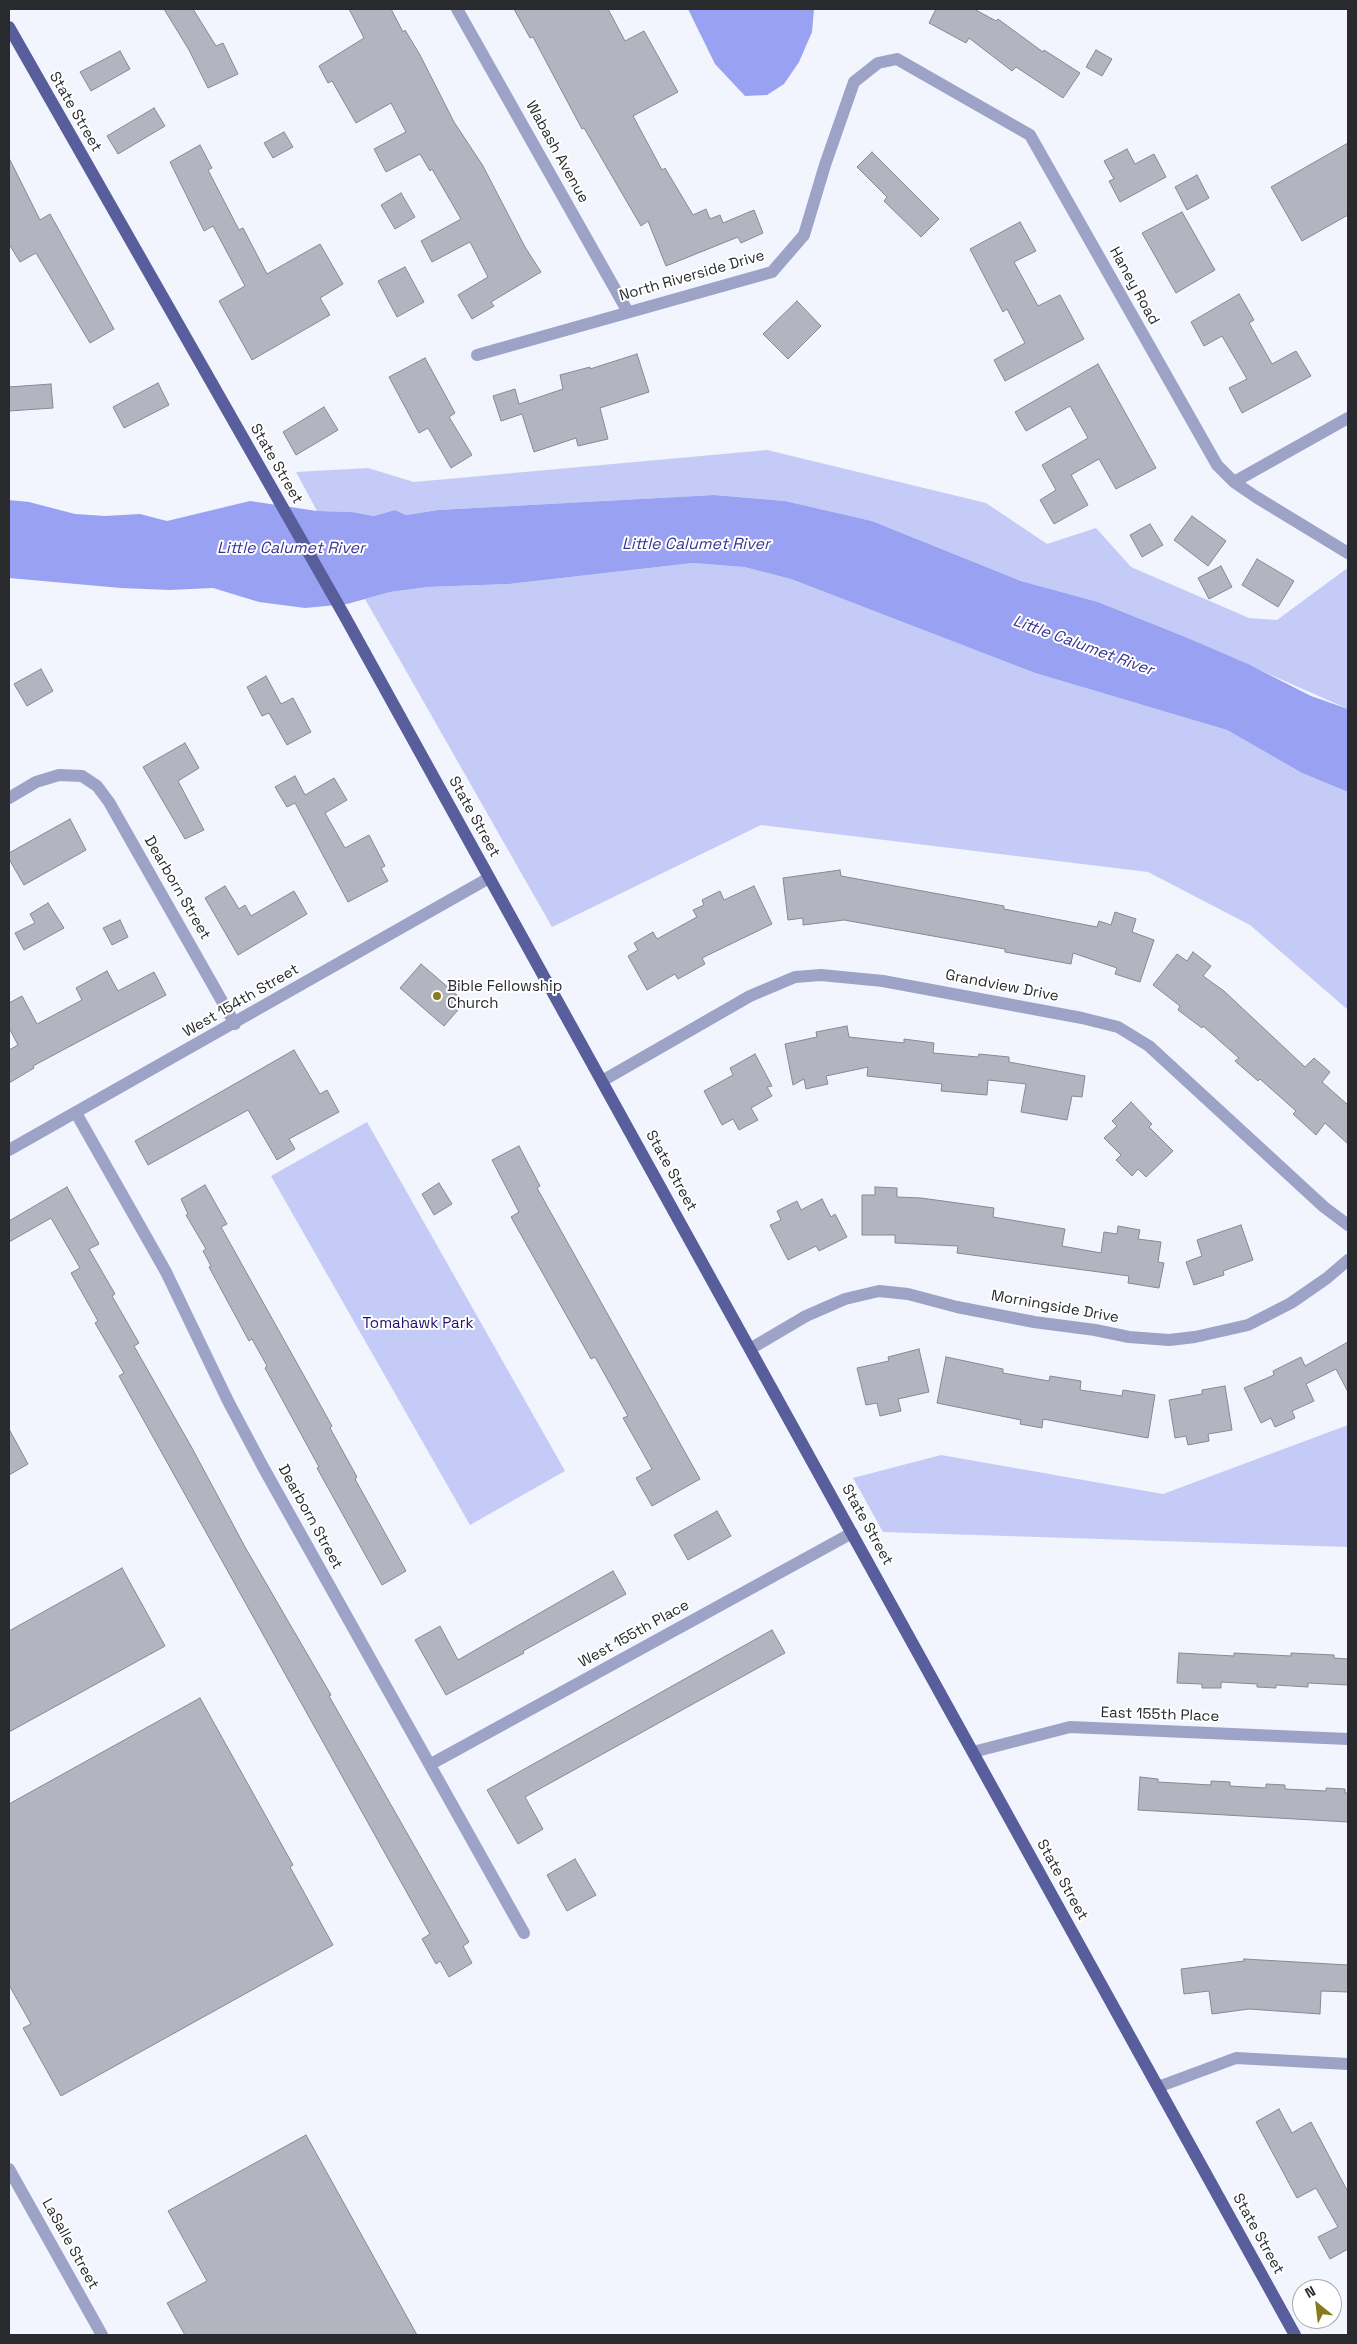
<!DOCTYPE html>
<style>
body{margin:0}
#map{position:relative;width:1357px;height:2344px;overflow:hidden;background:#f2f4fe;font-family:"Space Grotesk",sans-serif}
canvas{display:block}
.frame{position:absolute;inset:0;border:10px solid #292a2e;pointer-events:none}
.north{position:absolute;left:1292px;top:2279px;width:50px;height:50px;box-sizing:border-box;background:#fff;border:1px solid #a9aaab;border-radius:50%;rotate:331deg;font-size:14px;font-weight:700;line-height:20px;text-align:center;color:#292a2e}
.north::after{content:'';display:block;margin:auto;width:18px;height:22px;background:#8a7a1f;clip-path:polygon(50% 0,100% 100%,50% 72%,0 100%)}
</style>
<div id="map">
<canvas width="1357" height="2344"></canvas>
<div class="frame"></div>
<div class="north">N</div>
</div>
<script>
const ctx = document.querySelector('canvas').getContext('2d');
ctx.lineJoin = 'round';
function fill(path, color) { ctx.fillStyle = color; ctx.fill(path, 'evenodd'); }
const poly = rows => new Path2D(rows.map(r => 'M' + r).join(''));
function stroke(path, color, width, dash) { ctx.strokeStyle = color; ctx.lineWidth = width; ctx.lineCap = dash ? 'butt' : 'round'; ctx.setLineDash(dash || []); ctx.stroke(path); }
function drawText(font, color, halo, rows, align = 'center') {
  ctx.font = font + ' "Space Grotesk",sans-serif'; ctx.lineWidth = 4; ctx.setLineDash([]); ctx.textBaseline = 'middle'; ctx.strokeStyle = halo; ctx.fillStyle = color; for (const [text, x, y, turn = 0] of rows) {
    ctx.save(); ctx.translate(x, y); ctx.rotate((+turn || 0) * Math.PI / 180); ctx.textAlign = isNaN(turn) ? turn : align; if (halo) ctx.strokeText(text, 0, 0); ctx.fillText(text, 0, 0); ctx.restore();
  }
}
fill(poly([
 [767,450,986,503,1047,544,1096,528,1131,567,1249,618,1277,620,1346,569,1348,570,1348,709,1183,636,1098,602,1021,581,872,521,785,501,714,495,438,510,406,515,395,510,374,516,352,512,317,511,296,472,368,468,414,482],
 [693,563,744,567,791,579,1035,673,1227,730,1302,773,1348,792,1348,1010,1250,925,1148,872,761,825,552,927,365,599,390,592,428,587,509,584],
 [367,1122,565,1471,470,1525,271,1176],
 [1348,1425,1348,1547,883,1532,853,1478,941,1455,1163,1494]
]), '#c5cbf7');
fill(poly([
 [688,9,814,9,812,32,799,62,784,84,767,95,745,96,715,64],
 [714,495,785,501,872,521,1021,581,1098,602,1183,636,1248,664,1311,696,1348,709,1348,792,1302,773,1227,730,1035,673,791,579,744,567,693,563,509,584,428,587,390,592,347,604,305,608,259,602,213,588,170,590,121,588,9,578,9,500,29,502,75,514,105,516,140,514,167,521,250,501,317,511,352,512,374,516,395,510,406,515,438,510]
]), '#99a1f2');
const building = poly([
 [164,9,193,9,216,46,223,43,238,74,208,88,189,50,164,9],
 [349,9,391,9,403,32,405,30,420,55,454,122,483,166,525,247,541,272,491,302,494,306,472,319,458,295,488,277,470,242,432,262,421,241,461,219,432,169,430,171,420,154,386,172,374,149,406,132,391,103,356,123,332,81,328,83,319,66,364,38,349,9],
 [514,9,608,9,625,41,644,31,678,92,633,116,662,170,665,168,693,215,706,209,710,219,720,215,723,223,754,210,763,233,741,243,738,237,666,266,648,221,641,226,584,128,582,129,533,37,530,38,514,9],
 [936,9,974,9,996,21,998,19,1043,52,1044,50,1080,73,1063,98,1016,67,1012,71,969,38,966,43,929,23,936,9],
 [1096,50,1112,59,1102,76,1086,67,1096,50],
 [120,51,130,69,91,91,80,72,120,51],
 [154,108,165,126,118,154,107,136,154,108],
 [284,132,293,147,273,158,264,143,284,132],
 [1348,143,1348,215,1302,241,1271,187,1348,143],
 [200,145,212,168,208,170,239,230,243,228,267,274,320,244,343,284,320,298,330,315,252,360,219,301,245,286,213,226,204,231,170,162,200,145],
 [1127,149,1135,164,1154,154,1166,177,1120,202,1109,181,1114,179,1104,161,1127,149],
 [872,152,939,219,921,237,884,201,887,197,857,167,872,152],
 [9,158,40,220,50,214,114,329,90,343,36,253,20,262,9,244,9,158],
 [1197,175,1209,198,1187,210,1175,187,1197,175],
 [401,193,415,217,395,229,381,205,401,193],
 [1182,212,1215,270,1176,293,1142,233,1182,212],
 [1020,222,1036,251,1014,262,1038,306,1060,295,1084,339,1005,381,994,360,1025,343,1007,309,1003,312,970,249,1020,222],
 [405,267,424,302,397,317,378,281,405,267],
 [1239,294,1254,320,1249,323,1272,364,1296,351,1311,376,1242,413,1229,388,1247,379,1222,336,1204,346,1191,322,1239,294],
 [797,301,821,326,788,359,763,334,797,301],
 [637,354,649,392,600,408,608,439,578,446,576,438,534,452,522,414,501,421,493,396,515,389,519,404,563,389,560,375,590,367,590,369,637,354],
 [425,358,455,413,449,417,472,455,451,468,428,428,419,433,389,377,425,358],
 [1098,364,1156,468,1116,489,1099,459,1071,475,1088,505,1054,524,1040,500,1056,490,1042,465,1088,438,1070,406,1026,431,1015,412,1098,364],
 [158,383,169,405,124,428,113,407,158,383],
 [51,384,53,408,9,411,9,387,51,384],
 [324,407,338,430,296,455,283,432,324,407],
 [1192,516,1226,541,1208,566,1174,540,1192,516],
 [1150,524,1163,545,1142,557,1130,535,1150,524],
 [1257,559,1294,581,1278,607,1242,585,1257,559],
 [1221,566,1232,587,1209,599,1198,578,1221,566],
 [41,669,53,691,27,706,14,684,41,669],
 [266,676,281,704,293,698,311,732,287,745,269,713,262,716,247,687,266,676],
 [185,743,199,768,178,781,204,830,185,839,143,767,185,743],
 [295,776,305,795,334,778,347,800,325,813,345,848,369,835,385,866,381,868,388,881,348,902,295,803,287,807,275,787,295,776],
 [70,819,86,850,24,885,9,859,9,853,70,819],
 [840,870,841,876,1004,906,1004,909,1097,927,1099,921,1111,925,1115,912,1136,919,1132,932,1154,940,1140,982,1115,974,1117,968,1073,953,1071,964,1005,952,1005,949,844,920,803,925,803,918,788,920,783,878,840,870],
 [225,886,239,909,245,905,251,916,294,891,307,914,238,955,205,898,225,886],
 [754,886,772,924,702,958,705,964,678,979,675,974,647,990,628,956,638,950,634,943,653,932,657,939,697,917,693,910,704,905,702,900,720,891,724,900,754,886],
 [48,903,64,928,24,950,15,933,35,923,30,914,48,903],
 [120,920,128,937,112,945,103,928,120,920],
 [1193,952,1211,966,1203,976,1224,991,1305,1067,1314,1058,1330,1072,1322,1082,1348,1105,1348,1144,1325,1123,1316,1135,1293,1114,1296,1111,1260,1079,1258,1081,1235,1061,1239,1058,1203,1026,1202,1028,1178,1010,1180,1006,1153,985,1177,954,1187,961,1193,952],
 [421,964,465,1002,444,1026,400,988,421,964],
 [107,971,118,991,154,972,166,995,33,1066,34,1068,9,1083,9,1050,18,1045,9,1028,9,1003,22,996,37,1024,82,1000,76,988,107,971],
 [847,1026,849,1037,904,1043,904,1039,934,1043,933,1053,978,1057,979,1054,1009,1057,1009,1062,1085,1076,1082,1097,1072,1096,1067,1120,1021,1112,1026,1084,988,1080,987,1095,941,1091,942,1084,867,1076,868,1067,826,1076,828,1084,806,1089,804,1079,793,1085,785,1044,817,1037,816,1032,847,1026],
 [294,1050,320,1094,327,1090,339,1112,289,1139,295,1149,277,1160,248,1110,148,1165,135,1141,294,1050],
 [755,1054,772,1086,767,1087,772,1096,751,1108,758,1120,739,1130,733,1119,722,1125,704,1091,733,1075,730,1068,755,1054],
 [1131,1102,1152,1124,1149,1127,1173,1151,1146,1177,1138,1169,1132,1176,1116,1160,1121,1155,1104,1138,1117,1126,1112,1121,1131,1102],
 [519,1146,540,1186,537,1188,700,1479,652,1506,636,1478,652,1469,623,1418,628,1416,595,1357,591,1359,511,1217,519,1212,492,1160,519,1146],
 [439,1183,452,1204,434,1215,422,1194,439,1183],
 [205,1185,227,1224,221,1227,332,1426,330,1428,357,1477,355,1479,406,1571,382,1585,317,1468,319,1467,265,1368,267,1366,252,1339,249,1341,209,1267,211,1266,203,1251,206,1249,186,1215,188,1214,181,1199,205,1185],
 [67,1187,99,1244,89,1249,115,1294,112,1296,139,1343,134,1346,192,1448,245,1547,331,1695,329,1696,469,1942,463,1946,472,1963,449,1977,440,1961,436,1964,422,1939,430,1934,119,1376,124,1373,95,1323,98,1321,71,1273,80,1268,51,1218,9,1242,9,1221,67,1187],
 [875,1187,897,1188,897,1197,921,1198,994,1208,993,1217,1065,1229,1062,1246,1101,1253,1104,1232,1117,1234,1118,1226,1140,1230,1138,1239,1161,1242,1158,1262,1164,1263,1159,1288,1128,1283,1129,1276,957,1253,958,1246,895,1243,895,1235,862,1235,862,1195,875,1195,875,1187],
 [822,1199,831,1217,835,1214,847,1237,819,1251,816,1246,788,1260,770,1225,781,1220,777,1211,797,1201,801,1210,822,1199],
 [1241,1225,1253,1260,1223,1271,1224,1275,1194,1285,1186,1262,1202,1256,1197,1240,1241,1225],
 [1348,1342,1348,1392,1336,1369,1306,1384,1314,1401,1292,1411,1295,1418,1275,1427,1271,1418,1261,1423,1244,1388,1274,1375,1273,1371,1301,1357,1305,1366,1348,1342],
 [919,1349,929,1392,898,1399,901,1411,880,1416,877,1403,866,1405,857,1368,889,1361,888,1357,919,1349],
 [946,1357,1003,1369,1003,1373,1049,1381,1050,1376,1081,1381,1080,1390,1122,1396,1123,1390,1155,1395,1148,1438,1043,1419,1042,1428,1020,1424,1021,1420,937,1403,946,1357],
 [1225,1386,1232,1430,1208,1434,1209,1441,1188,1445,1186,1436,1175,1438,1169,1400,1202,1394,1202,1390,1225,1386],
 [9,1429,28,1464,9,1475,9,1429],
 [717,1511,731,1536,688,1560,674,1535,717,1511],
 [122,1568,165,1646,9,1732,9,1631,122,1568],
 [613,1571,626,1594,523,1651,524,1653,446,1695,415,1640,440,1626,458,1660,613,1571],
 [772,1630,785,1653,525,1797,543,1829,518,1844,487,1790,772,1630],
 [1179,1653,1234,1656,1234,1653,1291,1656,1291,1653,1334,1655,1334,1658,1348,1659,1348,1685,1308,1683,1308,1687,1276,1685,1276,1688,1257,1687,1257,1684,1221,1682,1221,1688,1202,1688,1202,1684,1177,1683,1179,1653],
 [200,1698,293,1865,290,1867,333,1945,61,2096,23,2028,31,2024,9,1985,9,1804,200,1698],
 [1140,1777,1158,1779,1158,1782,1211,1785,1211,1781,1230,1782,1230,1786,1266,1788,1266,1784,1285,1785,1285,1789,1326,1791,1326,1788,1345,1789,1345,1793,1348,1793,1348,1822,1138,1810,1140,1777],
 [575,1859,596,1895,567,1911,547,1875,575,1859],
 [1244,1959,1348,1965,1348,1992,1321,1991,1320,2014,1249,2009,1212,2014,1209,1991,1184,1994,1181,1969,1244,1961,1244,1959],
 [1279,2109,1292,2133,1311,2122,1348,2192,1348,2249,1330,2259,1318,2237,1338,2227,1316,2188,1297,2198,1256,2122,1279,2109],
 [306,2135,417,2335,185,2335,167,2303,207,2281,168,2211,306,2135]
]);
fill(building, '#b2b4c0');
stroke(building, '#868894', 1);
stroke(poly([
 [457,9,628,312],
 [477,355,772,272,804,235,825,165,854,82,878,63,897,59,1030,135,1217,465,1234,482,1256,497,1348,553],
 [1234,482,1348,418],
 [9,798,36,782,59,775,82,776,97,786,109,802,235,1024],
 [602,1081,750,996,795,977,821,975,883,981,1082,1018,1118,1027,1149,1046,1324,1207,1348,1225],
 [76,1113,166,1272,228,1401,263,1467,524,1933],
 [9,1150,489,878],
 [750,1349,806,1316,845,1299,879,1291,908,1294,957,1307,1034,1322,1095,1330,1129,1337,1169,1340,1195,1337,1248,1325,1291,1303,1327,1278,1348,1260],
 [973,1752,1070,1727,1348,1739],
 [431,1764,852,1533],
 [1158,2087,1236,2058,1348,2064],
 [9,2169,102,2335]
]), '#9da2c7', 12);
stroke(poly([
 [9,27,344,615,1295,2335]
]), '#585d9c', 12);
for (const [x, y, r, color] of [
 [437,996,5,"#8a7a1f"]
]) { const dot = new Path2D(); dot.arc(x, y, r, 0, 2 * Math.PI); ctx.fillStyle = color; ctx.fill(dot); stroke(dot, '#fff', 2); }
drawText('15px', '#292a2e', '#fff', [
 ["State Street",75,112,60],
 ["Wabash Avenue",557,152,61],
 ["North Riverside Drive",692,276,-16],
 ["Haney Road",1134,286,61],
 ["State Street",276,464,60],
 ["State Street",474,817,61],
 ["Dearborn Street",177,888,60],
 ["Grandview Drive",1002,986,11],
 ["West 154th Street",241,1001,-30],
 ["State Street",671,1171,61],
 ["Morningside Drive",1055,1307,10],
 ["Dearborn Street",310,1517,61],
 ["State Street",867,1525,61],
 ["West 155th Place",634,1634,-29],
 ["East 155th Place",1160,1715,2],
 ["State Street",1062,1880,61],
 ["State Street",1258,2234,61],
 ["LaSalle Street",70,2244,61]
]);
drawText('15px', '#292a2e', '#fff', [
 ["Bible Fellowship",447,987],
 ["Church",447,1004]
], 'left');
drawText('15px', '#20116f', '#fff', [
 ["Tomahawk Park",418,1324]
]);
drawText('italic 16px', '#383592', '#fff', [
 ["Little Calumet River",696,545],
 ["Little Calumet River",291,549],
 ["Little Calumet River",1083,646,20]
]);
</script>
